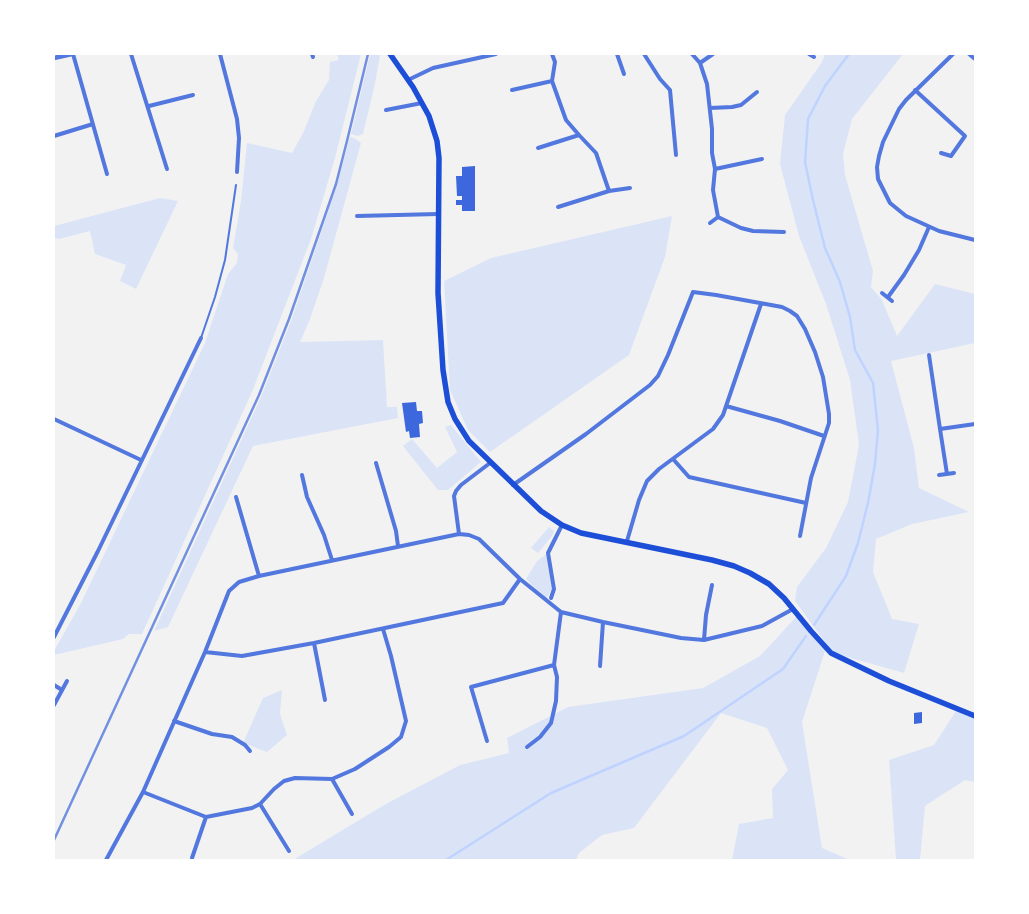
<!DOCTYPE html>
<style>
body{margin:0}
#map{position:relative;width:1029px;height:914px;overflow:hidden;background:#f2f2f2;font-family:"Public Sans",sans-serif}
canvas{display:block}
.frame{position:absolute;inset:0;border:55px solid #fff;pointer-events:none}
</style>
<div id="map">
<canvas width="1029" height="914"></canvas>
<div class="frame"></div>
</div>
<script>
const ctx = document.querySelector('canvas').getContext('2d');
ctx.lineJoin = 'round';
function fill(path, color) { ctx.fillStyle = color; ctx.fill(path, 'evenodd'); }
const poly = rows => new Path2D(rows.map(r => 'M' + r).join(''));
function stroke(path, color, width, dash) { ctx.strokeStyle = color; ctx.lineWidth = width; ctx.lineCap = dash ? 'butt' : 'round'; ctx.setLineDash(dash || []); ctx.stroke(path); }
fill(poly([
 [337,54,361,54,335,158,311,239,252,392,142,634,129,634,123,639,54,655,54,651,81,603,205,343,228,274,237,263,238,254,233,248,241,201,247,143,292,153,303,133,316,101,329,80,330,62,339,60],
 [370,54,380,54,380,56,374,88,363,134,358,136,351,134],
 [825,54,903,54,852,119,843,154,845,175,873,271,871,287,882,300,897,336,935,284,975,294,975,343,891,361,914,448,919,488,969,512,912,524,876,539,873,572,892,619,919,624,904,673,833,653,795,601,797,587,826,548,848,502,859,445,850,380,826,304,799,236,780,164,785,115,822,62],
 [350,137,356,139,361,143,324,278,310,319,300,342,383,340,387,407,397,407,398,418,253,446,168,627,154,631,261,397,291,321,337,185],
 [160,198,178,201,136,289,120,281,126,265,95,254,90,231,59,239,54,238,54,226],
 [672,216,665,257,629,355,490,452,468,430,450,390,444,281,491,258],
 [451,425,481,462,448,490,438,490,403,446,412,439,437,468,457,452,445,427],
 [549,527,554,531,552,536,538,553,535,551,531,548],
 [548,553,552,588,546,600,526,579,537,561],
 [797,616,826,648,802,722,822,848,850,860,732,860,739,824,773,818,772,789,788,770,767,728,721,713,634,828,602,835,579,853,576,860,293,860,384,805,460,765,509,753,507,738,568,707,703,688,760,656],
 [282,690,280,714,287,735,267,752,243,743,263,698],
 [956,711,975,718,975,782,965,780,925,806,920,860,896,860,889,760,934,745]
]), '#dbe4f7');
stroke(poly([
 [814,625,846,576,858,543,868,503,875,464,878,430,873,383,855,350,850,317,840,282,825,248,813,200,805,162,808,119,825,86,849,54],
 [446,860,551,793,684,736,783,669,806,636]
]), '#bfd3fe', 2.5);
fill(poly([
 [475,166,475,211,462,211,462,205,456,205,456,200,462,200,462,196,457,196,456,176,462,176,462,167],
 [416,402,417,411,422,411,423,423,419,424,420,437,410,438,409,431,406,432,402,403],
 [922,712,922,723,914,724,914,713]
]), '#3d67dc');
stroke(poly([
 [201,338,215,297,225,260,236,185]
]), '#5277de', 2);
stroke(poly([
 [73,54,107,174],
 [131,54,167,169],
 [220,54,237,119,239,138,237,172],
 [312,54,313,57],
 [617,54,624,74],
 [644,54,660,79,670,90,676,155],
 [692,54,700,63,707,84,712,129,712,153,715,169,713,190,718,217,741,228,753,231,784,232],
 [809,54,814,57],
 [953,54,906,100,899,109,883,142,879,156,877,167,878,179,890,203,906,216,939,231,975,240],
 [969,54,975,59],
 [700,63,713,54],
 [408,80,433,68,496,54],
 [512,90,552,81,555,62,552,54],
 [915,90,965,136,951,156,941,153],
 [149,106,193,95],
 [710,108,732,107,741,105,757,92],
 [386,110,422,103],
 [54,136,93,124],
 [538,148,579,135,566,120,552,81],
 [715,169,762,159],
 [609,191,630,188],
 [558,207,609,191,596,153,579,135],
 [357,216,438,214],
 [710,223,718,217],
 [882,293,892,301],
 [888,297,904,275,919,250,929,227],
 [929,355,940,429],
 [726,406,780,421,824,436],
 [54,419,141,460],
 [673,459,689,477,806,503],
 [376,463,396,531,398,546],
 [947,474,940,429,975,424],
 [302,475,307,497,324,535,332,560],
 [939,475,954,473],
 [513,485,586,434,650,385,658,376,668,355,693,292,716,295,782,307,790,311,797,316,805,329,815,352,823,377,829,414,829,423,811,478,800,536],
 [236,497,259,576],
 [459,534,454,496,456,491,461,485,490,463],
 [627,541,639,500,647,481,659,469,713,429,723,415,761,304],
 [551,598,554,589,548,553,562,525],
 [54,637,98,551,201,338],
 [704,640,706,615,712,585],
 [314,643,325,700],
 [205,652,242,656,314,643,503,603,520,579],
 [600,666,603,622],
 [54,685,62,690],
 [54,705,67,681],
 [174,721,212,734,232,737,245,745,250,751],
 [487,741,471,687,554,665],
 [527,747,540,737,551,723,556,701,557,677,554,665,561,612],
 [332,779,352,814],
 [143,792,206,817,252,808,260,804,274,789,284,781,295,778,332,779,355,769,389,747,401,737,406,721,391,656,383,629],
 [260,804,289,851],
 [192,858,206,817],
 [106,860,143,792,205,652,229,591,239,582,259,576,459,534,469,535,479,539,520,579,561,612,603,622,681,638,704,640,762,626,793,609]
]), '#5277de', 4);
stroke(poly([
 [54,58,72,54]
]), '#5277de', 4.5);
stroke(poly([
 [390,54,413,87,429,116,437,141,439,158,438,293,443,370,448,402,455,419,469,441,541,511,562,525,581,533,712,560,734,566,750,573,769,584,784,598,811,631,831,653,889,681,975,716]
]), '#1d4ed8', 5.5);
stroke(poly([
 [54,840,259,395,289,319,336,184,347,141,368,54]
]), '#7290e2', 2.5);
</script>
